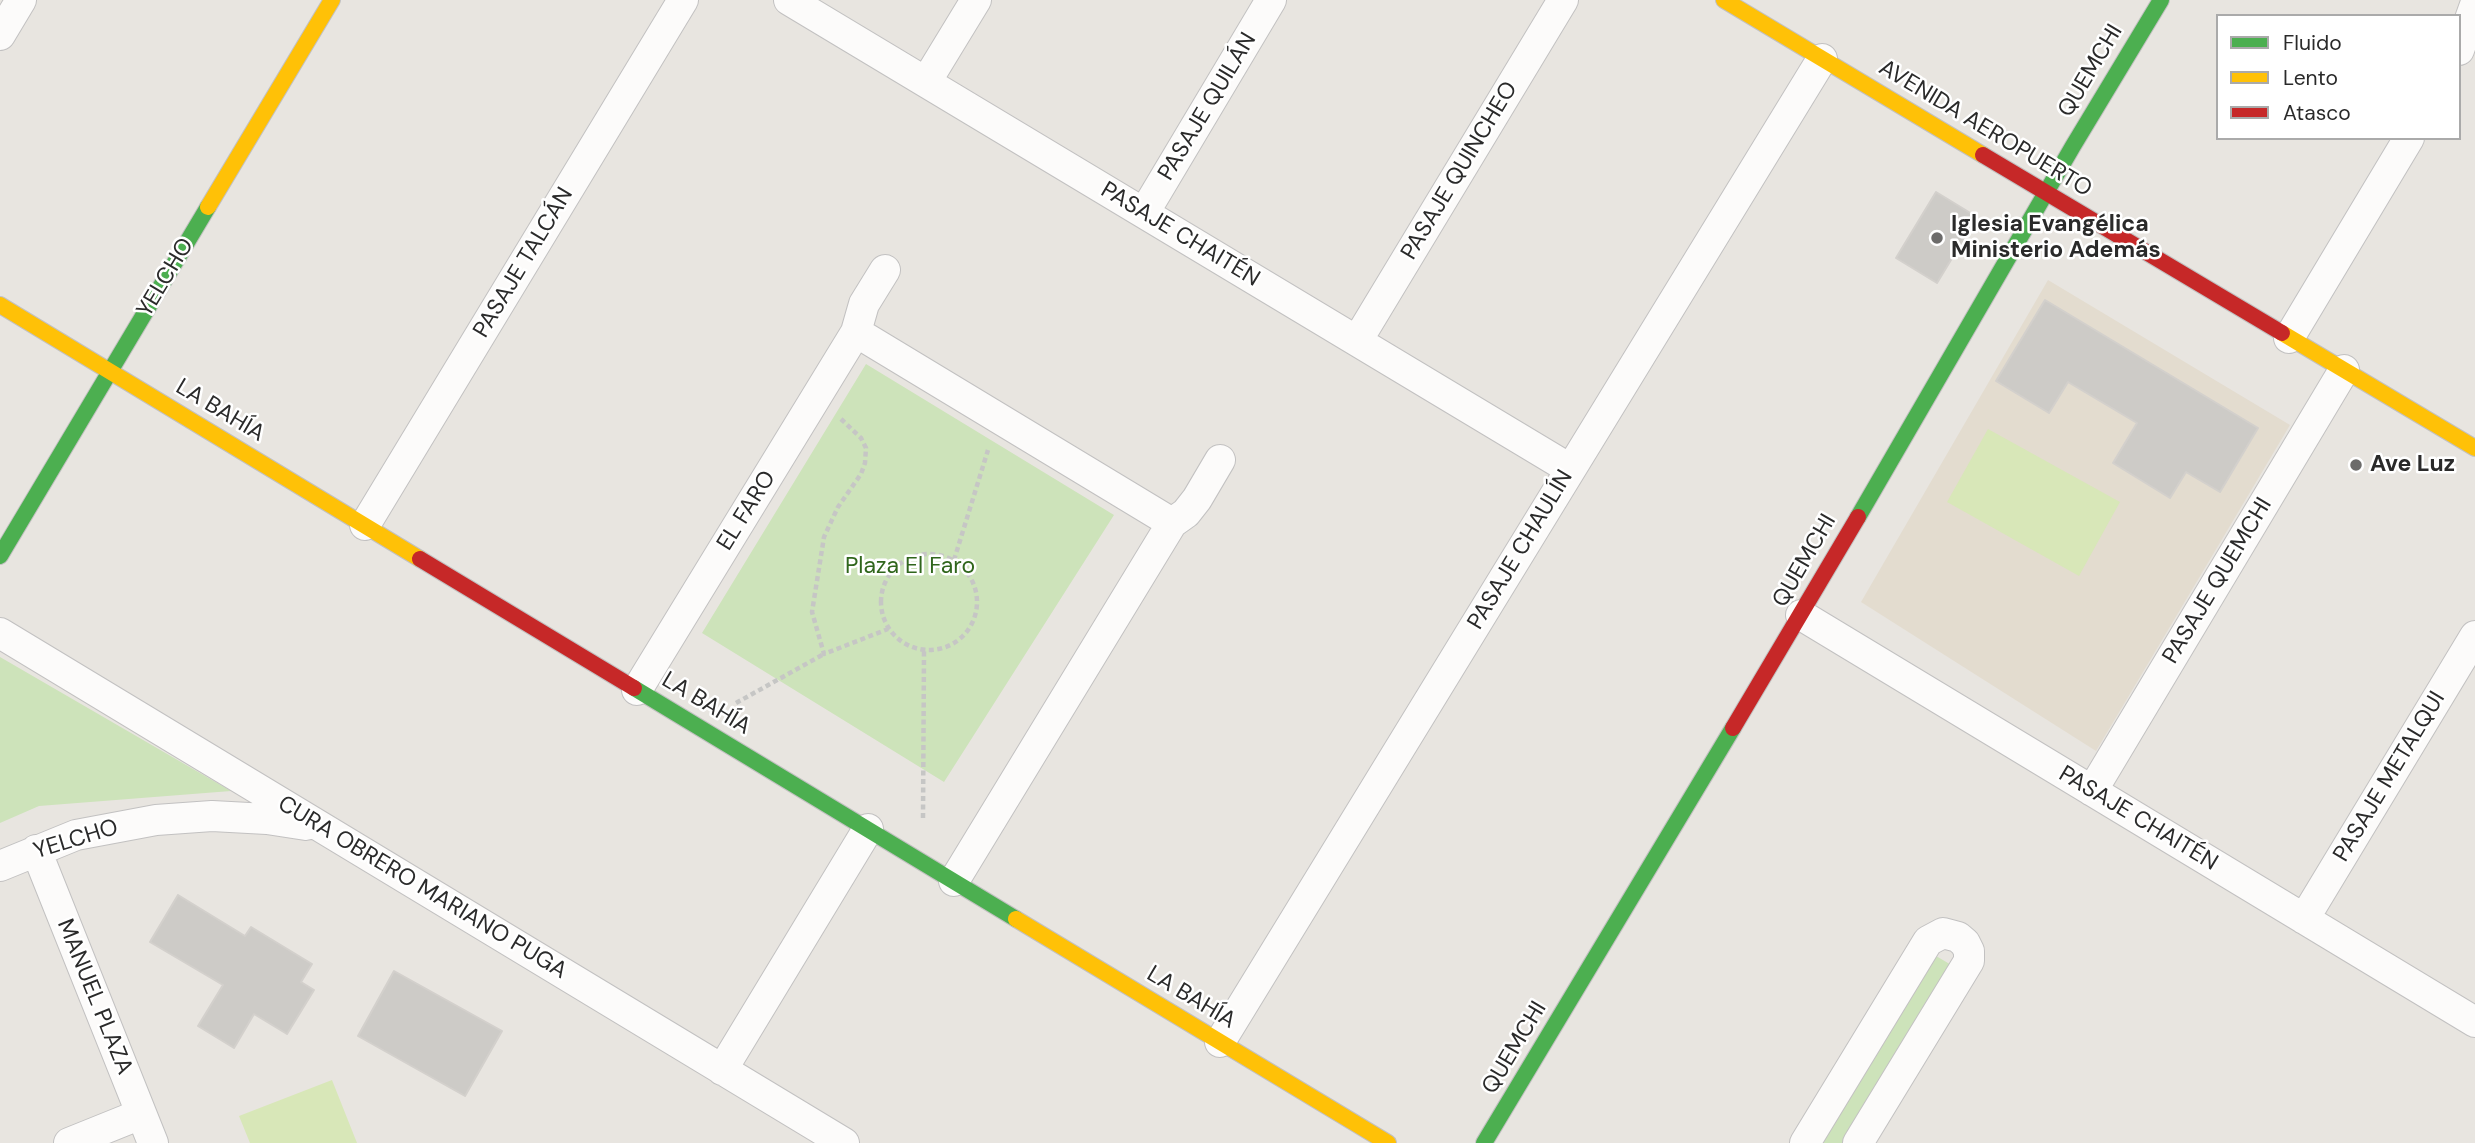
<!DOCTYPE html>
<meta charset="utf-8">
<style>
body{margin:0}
#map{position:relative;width:2475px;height:1143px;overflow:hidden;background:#e8e5e0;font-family:"DM Sans",sans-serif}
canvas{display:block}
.legend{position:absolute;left:2216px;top:14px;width:245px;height:126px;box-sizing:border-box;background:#fff;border:2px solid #aaa;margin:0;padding:9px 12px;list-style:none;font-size:21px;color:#2a2a2a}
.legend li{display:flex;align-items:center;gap:14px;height:35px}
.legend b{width:35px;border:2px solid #aaa}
</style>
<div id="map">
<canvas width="2475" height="1143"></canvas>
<ul class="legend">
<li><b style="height:9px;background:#4caf50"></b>Fluido</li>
<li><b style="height:9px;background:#ffc107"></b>Lento</li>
<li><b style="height:9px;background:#c62828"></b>Atasco</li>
</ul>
</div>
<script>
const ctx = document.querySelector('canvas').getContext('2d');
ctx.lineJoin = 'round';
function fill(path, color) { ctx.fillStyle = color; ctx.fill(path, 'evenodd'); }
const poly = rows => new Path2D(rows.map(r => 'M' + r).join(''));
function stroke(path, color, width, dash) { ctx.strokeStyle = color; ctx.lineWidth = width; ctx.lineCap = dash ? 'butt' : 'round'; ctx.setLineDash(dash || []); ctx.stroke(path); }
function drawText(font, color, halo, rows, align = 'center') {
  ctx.font = font + ' "DM Sans",sans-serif'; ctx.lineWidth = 5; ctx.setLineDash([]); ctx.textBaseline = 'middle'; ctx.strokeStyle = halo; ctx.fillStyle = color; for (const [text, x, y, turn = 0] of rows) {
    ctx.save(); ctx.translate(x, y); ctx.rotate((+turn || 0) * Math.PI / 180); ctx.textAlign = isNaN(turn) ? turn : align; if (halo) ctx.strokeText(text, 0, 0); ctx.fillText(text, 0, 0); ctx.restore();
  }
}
fill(poly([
 [2048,280,2290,425,2096,751,1861,602]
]), '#e3dccf');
fill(poly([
 [866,364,1114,515,944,782,702,633],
 [0,657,231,791,39,806,0,823],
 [1931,953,1953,966,1846,1143,1816,1143]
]), '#cde3ba');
fill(poly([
 [1988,429,2120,502,2079,576,1947,502],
 [332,1080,357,1143,250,1143,239,1116]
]), '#d8e7b8');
const building = poly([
 [1936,192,1977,217,1937,283,1896,258,1936,192],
 [2045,300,2258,428,2220,492,2186,472,2170,498,2113,463,2137,423,2068,382,2049,413,1996,381,2045,300],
 [178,895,245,936,251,927,312,964,301,982,314,990,287,1034,254,1014,234,1048,198,1026,223,985,150,942,178,895],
 [394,971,502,1031,465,1096,358,1036,394,971]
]);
fill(building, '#cdcbc7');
stroke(building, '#d3d0cc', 2);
const street = poly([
 [789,0,1570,469],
 [0,35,21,0],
 [2459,50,2475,5],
 [926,82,976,0],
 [1144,213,1271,0],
 [856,332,1172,523],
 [2289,338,2409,138],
 [1357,341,1563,0],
 [365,525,683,0],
 [1801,615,2475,1022],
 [0,633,844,1143],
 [637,690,856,332,864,304,885,270],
 [2092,791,2344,370],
 [36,850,153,1143],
 [0,866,76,835,156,820,212,816,267,819,306,825],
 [954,881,1172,523,1186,513,1197,499,1220,460],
 [2304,919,2475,636],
 [1220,1042,1822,59],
 [722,1070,868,829],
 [69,1143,141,1114],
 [1805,1143,1928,941,1943,933,1958,937,1965,943,1969,951,1969,961,1858,1143]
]);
const fast = poly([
 [1858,517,2073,146,2161,0],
 [0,556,208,207],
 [634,688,1016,919],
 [1484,1143,1733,728]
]);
const slow = poly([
 [1724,0,1983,155],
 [208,207,332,0],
 [0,305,420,559],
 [2282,333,2475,448],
 [1016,919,1388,1143]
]);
const jam = poly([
 [1983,155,2282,333],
 [420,559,634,688],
 [1733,728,1858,517]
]);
stroke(street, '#c2c1c1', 32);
stroke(fast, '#c2c1c1', 18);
stroke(slow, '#c2c1c1', 18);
stroke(jam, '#c2c1c1', 18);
stroke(poly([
 [841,419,861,438,866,448,865,463,861,474,838,507,824,537,812,612,824,654,888,629],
 '881 602a48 48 0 1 1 96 0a48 48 0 1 1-96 0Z',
 [954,560,988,450],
 [736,703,824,654],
 [923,818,924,651]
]), '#c6c6c5', 4.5, [5, 3.5]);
stroke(street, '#fcfbfa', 30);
stroke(fast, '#4caf50', 16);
stroke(slow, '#ffc107', 16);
stroke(jam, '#c62828', 16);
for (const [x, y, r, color] of [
 [1937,238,7,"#6c6b6a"],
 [2356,465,7,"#6c6b6a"]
]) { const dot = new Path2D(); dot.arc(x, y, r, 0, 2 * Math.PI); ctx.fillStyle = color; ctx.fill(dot); stroke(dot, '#fff', 2.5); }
drawText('23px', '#2a2a2a', '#fff', [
 ["QUEMCHI",2091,71,-59],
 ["PASAJE QUILÁN",1208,107,-59],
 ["AVENIDA AEROPUERTO",1985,129,31],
 ["PASAJE QUINCHEO",1460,171,-59],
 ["PASAJE CHAITÉN",1180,235,31],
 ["PASAJE TALCÁN",524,263,-59],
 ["YELCHO",166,278,-59],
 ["LA BAHÍA",220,411,31],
 ["EL FARO",747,511,-58],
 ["PASAJE CHAULÍN",1521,550,-59],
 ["QUEMCHI",1805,561,-60],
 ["PASAJE QUEMCHI",2218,581,-59],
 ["LA BAHÍA",706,704,31],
 ["PASAJE METALQUI",2390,777,-59],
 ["PASAJE CHAITÉN",2138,819,31],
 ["YELCHO",76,840,-17],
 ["CURA OBRERO MARIANO PUGA",422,888,31],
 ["MANUEL PLAZA",94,997,68],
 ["LA BAHÍA",1191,998,31],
 ["QUEMCHI",1515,1048,-59]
]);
drawText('bold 23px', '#2a2a2a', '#fff', [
 ["Iglesia Evangélica",1951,225],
 ["Ministerio Además",1951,251],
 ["Ave Luz",2370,465]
], 'left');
drawText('23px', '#30661c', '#fff', [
 ["Plaza El Faro",910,567]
]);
</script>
